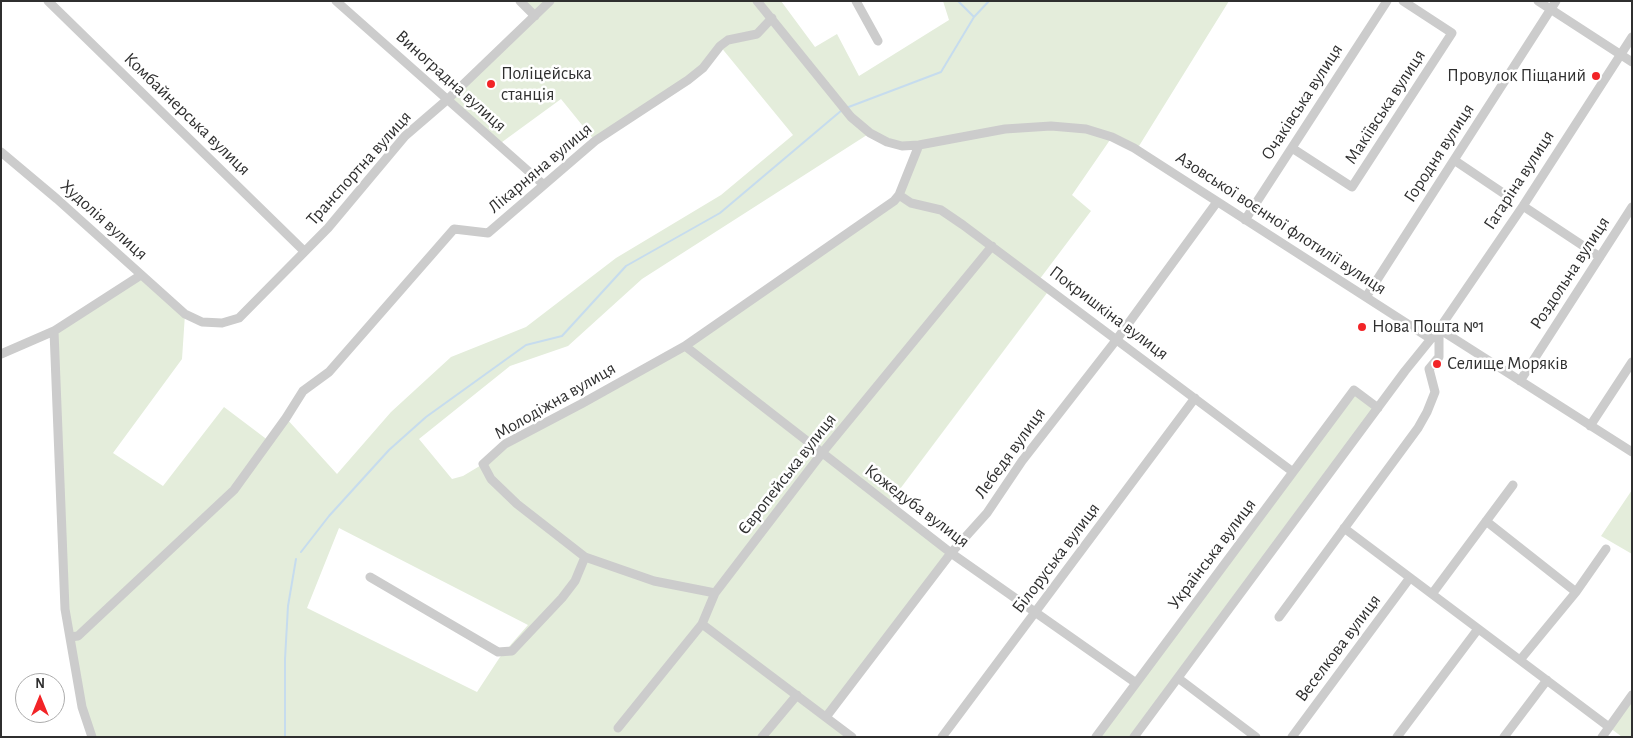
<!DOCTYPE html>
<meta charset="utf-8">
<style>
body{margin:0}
#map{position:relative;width:1633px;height:738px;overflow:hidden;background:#fff;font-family:"Alegreya Sans",sans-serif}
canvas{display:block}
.frame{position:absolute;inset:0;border:2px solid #2f2f2f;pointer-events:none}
.north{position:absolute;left:15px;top:673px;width:50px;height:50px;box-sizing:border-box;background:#fff;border:1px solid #acacac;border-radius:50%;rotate:0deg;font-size:14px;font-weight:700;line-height:20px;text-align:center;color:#2f2f2f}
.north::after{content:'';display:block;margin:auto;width:18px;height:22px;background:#f22427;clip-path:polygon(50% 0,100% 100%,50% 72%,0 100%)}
</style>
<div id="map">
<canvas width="1633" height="738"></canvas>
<div class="frame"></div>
<div class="north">N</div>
</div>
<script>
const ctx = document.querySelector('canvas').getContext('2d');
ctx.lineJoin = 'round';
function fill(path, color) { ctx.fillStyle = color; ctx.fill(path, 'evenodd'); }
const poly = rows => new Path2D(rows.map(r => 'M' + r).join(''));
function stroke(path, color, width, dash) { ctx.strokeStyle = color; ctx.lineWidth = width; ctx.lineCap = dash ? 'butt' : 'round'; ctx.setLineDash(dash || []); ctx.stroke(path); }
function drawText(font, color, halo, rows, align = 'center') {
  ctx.font = font + ' "Alegreya Sans",sans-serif'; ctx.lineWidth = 5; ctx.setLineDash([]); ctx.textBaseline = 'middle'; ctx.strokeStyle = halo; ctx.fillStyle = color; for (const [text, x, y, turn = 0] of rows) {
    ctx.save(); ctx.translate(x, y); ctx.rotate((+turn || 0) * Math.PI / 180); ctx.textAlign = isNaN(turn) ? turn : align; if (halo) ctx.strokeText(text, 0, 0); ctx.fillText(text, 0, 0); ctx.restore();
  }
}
fill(poly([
 [520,1,781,1,815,47,837,34,859,76,949,20,943,1,1229,1,1139,146,1112,137,1072,195,1091,211,1039,280,1050,289,888,505,951,553,826,717,852,737,92,737,70,637,54,331,141,275,185,314,182,359,113,453,163,486,224,407,269,441,286,418,337,474,391,412,451,357,526,327,616,258,721,195,793,135,720,46,703,68,595,141,561,99,498,145,448,99,535,16],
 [870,133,902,146,919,145,894,201,685,346,505,444,483,464,463,476,452,479,419,439,510,366,568,346,642,279],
 [339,528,528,625,500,657,477,692,307,608],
 [1354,390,1375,405,1129,737,1096,737],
 [1632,490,1632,554,1601,536],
 [1632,695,1632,737,1622,737,1609,727]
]), '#e4eddb');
stroke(poly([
 [958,1,974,17],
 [846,108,941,72,974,17,989,1],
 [301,552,329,516,389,450,426,417,526,345,562,336,626,266,720,213,842,110],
 [285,737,285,659,288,606,296,559]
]), '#c6dcee', 2);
stroke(poly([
 [48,1,304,251],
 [336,1,544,185],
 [520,1,535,16],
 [757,1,851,117,870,133,887,142,902,146,919,145,1005,129,1051,126,1086,129,1112,137,1134,148,1431,339],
 [856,1,878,41],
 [1538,1,1632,62],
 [1292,148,1352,187,1452,33,1403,1],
 [1,152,57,199,185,314,202,322,222,323,239,318,328,228,405,136,448,99,550,1],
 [1454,160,1506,195],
 [899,195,911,203,941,210,963,225,1293,472],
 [1523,206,1600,257],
 [1245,220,1387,1],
 [1366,297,1556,1],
 [1439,329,1632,452],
 [54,331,65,609,82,707,92,737],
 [685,346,951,553,1136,683],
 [1,354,54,331,141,275],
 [1429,369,1439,357,1439,329],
 [1520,381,1632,207],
 [1590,426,1632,362],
 [1486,521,1576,592],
 [1344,528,1609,727],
 [370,577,498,652,512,651,562,598,575,581,585,557],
 [715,593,654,581,585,557,517,504,491,479,483,464,505,444,581,404,685,346,894,201,899,195,919,145],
 [1432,594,1513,485],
 [1279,617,1418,428,1427,412,1435,392,1429,369],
 [702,624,852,737],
 [70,637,78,636,234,490,286,418,303,391,329,372,454,229,488,233,595,141,688,80,703,68,720,46,728,40,757,34,772,18],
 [1520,660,1576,592,1606,549],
 [1178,678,1256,737],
 [826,717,951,553,987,513,1022,461,1117,339,1217,202],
 [618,728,702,624,715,593,822,453,992,246],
 [762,737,797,695],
 [942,737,1195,398],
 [1096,737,1354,390,1378,408],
 [1134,737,1405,371,1439,329,1523,206,1632,37],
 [1292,737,1409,579],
 [1397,737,1478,629],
 [1504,737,1547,680],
 [1602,737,1632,695]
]), '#ccc', 9);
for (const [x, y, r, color] of [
 [1596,76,5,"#f22427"],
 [491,84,5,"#f22427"],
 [1362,327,5,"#f22427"],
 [1437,364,5,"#f22427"]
]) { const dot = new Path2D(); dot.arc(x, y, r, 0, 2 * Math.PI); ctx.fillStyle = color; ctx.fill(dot); stroke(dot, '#fff', 2); }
drawText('18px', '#2f2f2f', '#fff', [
 ["Поліцейська",501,74],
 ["станція",501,95],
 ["Провулок Піщаний",1586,76,"right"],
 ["Нова Пошта №1",1372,327],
 ["Селище Моряків",1447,364]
], 'left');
drawText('18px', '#2f2f2f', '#fff', [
 ["Виноградна вулиця",451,81,42],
 ["Очаківська вулиця",1302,102,-57],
 ["Макіївська вулиця",1385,107,-57],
 ["Комбайнерська вулиця",187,114,44],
 ["Городня вулиця",1439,153,-57],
 ["Транспортна вулиця",359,168,-48],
 ["Лікарняна вулиця",540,168,-40],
 ["Гагаріна вулиця",1519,180,-57],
 ["Худолія вулиця",104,220,42],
 ["Азовської воєнної флотилії вулиця",1281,223,33],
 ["Роздольна вулиця",1570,273,-57],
 ["Покришкіна вулиця",1109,313,37],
 ["Молодіжна вулиця",555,401,-30],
 ["Лебедя вулиця",1010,453,-54],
 ["Європейська вулиця",787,474,-52],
 ["Кожедуба вулиця",917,506,37],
 ["Українська вулиця",1212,554,-53],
 ["Білоруська вулиця",1056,558,-53],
 ["Веселкова вулиця",1338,648,-53]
]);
</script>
